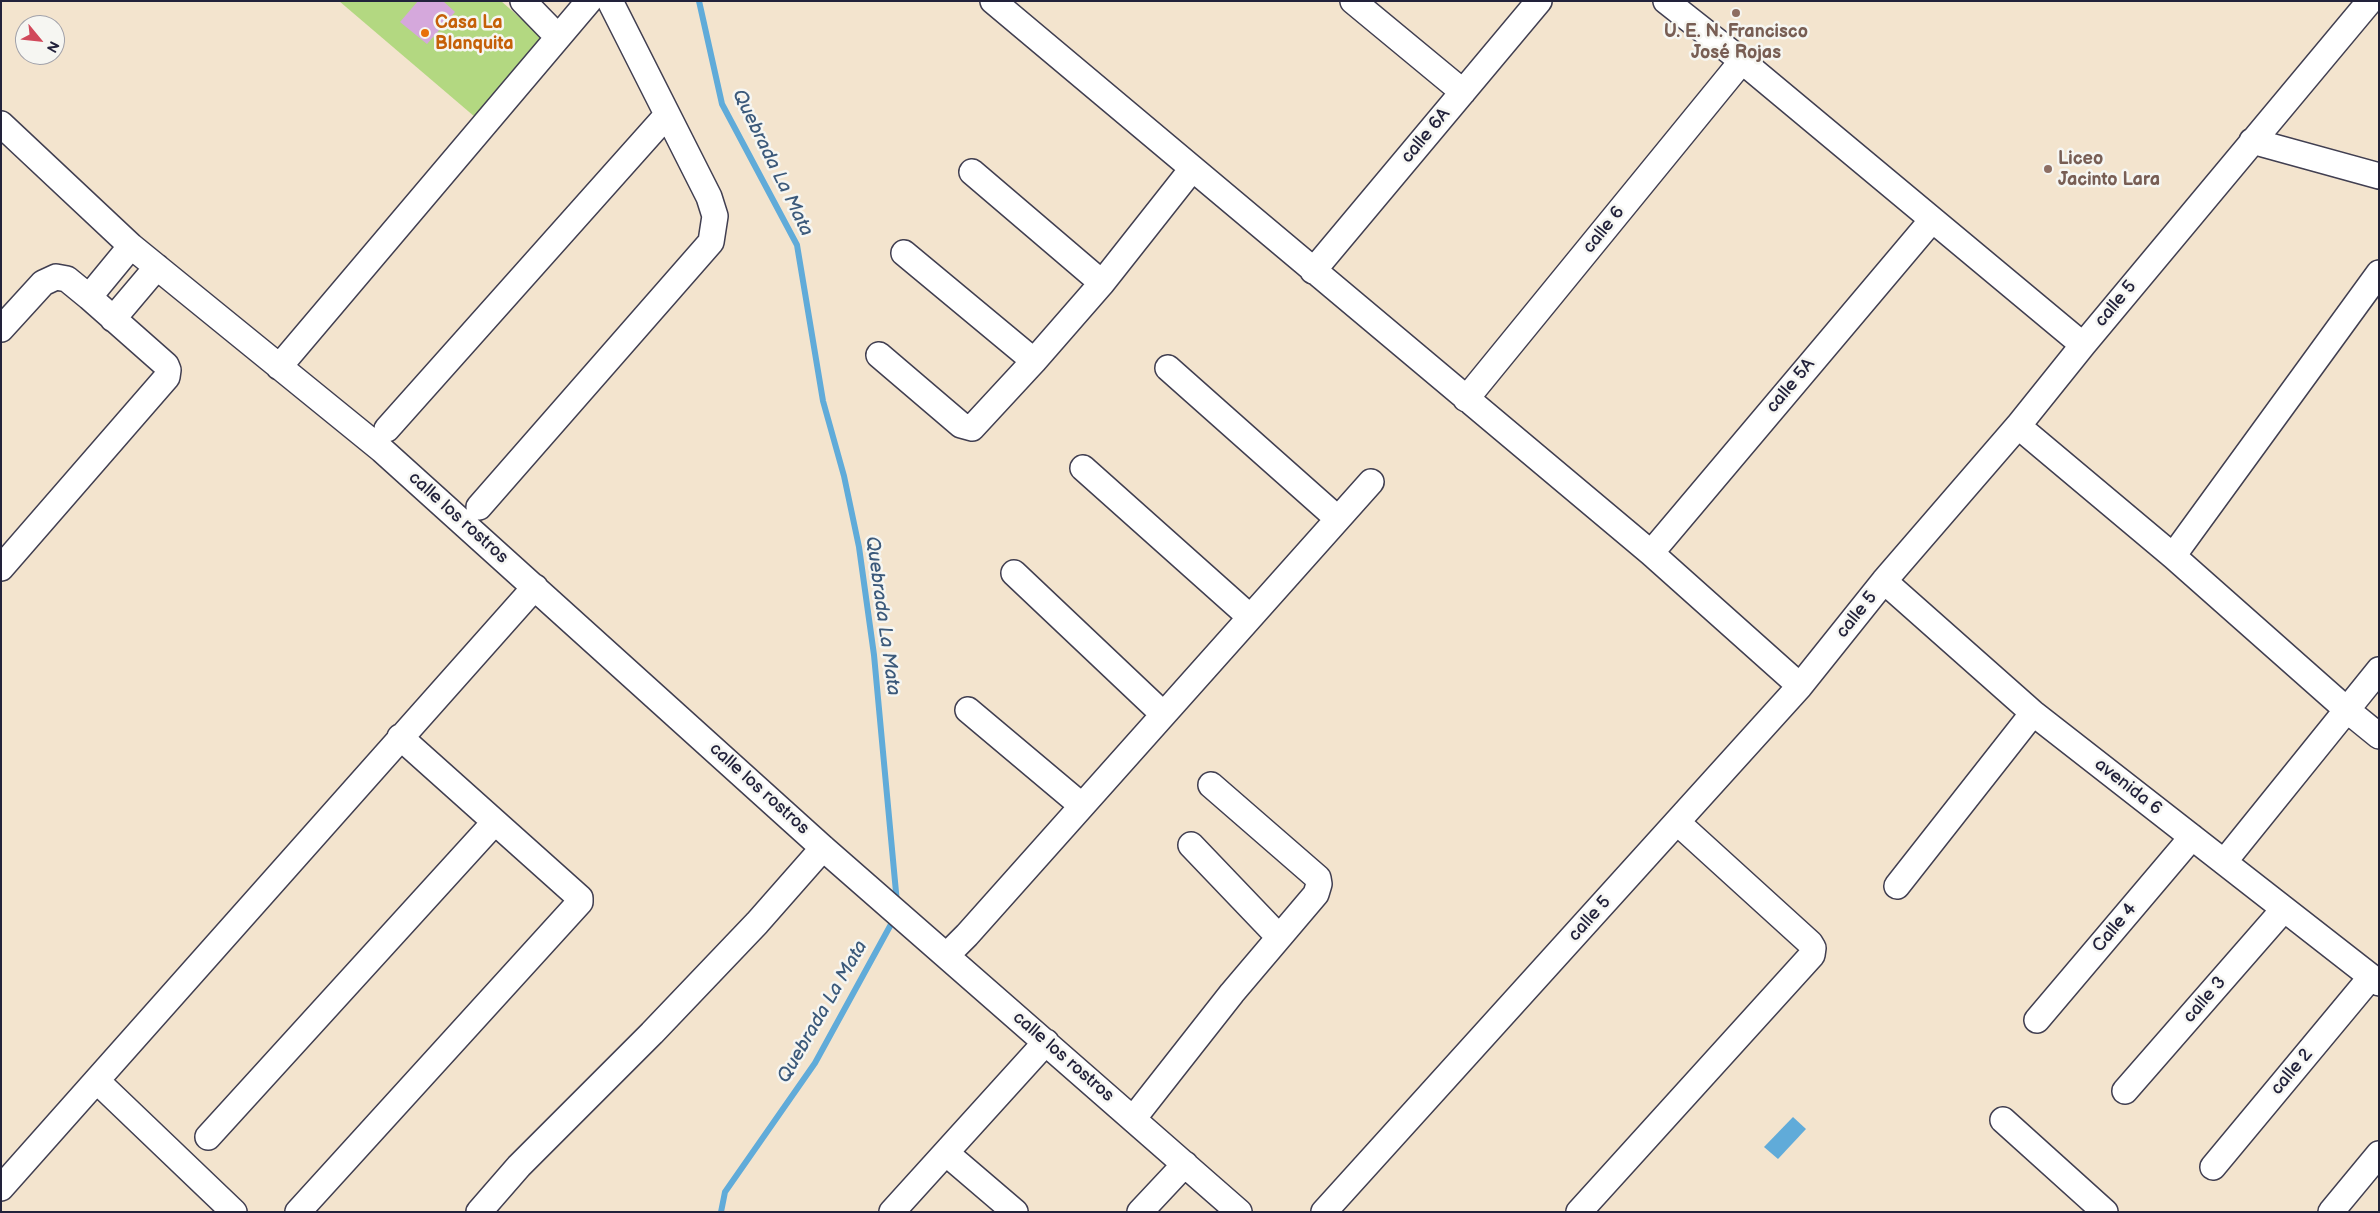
<!DOCTYPE html>
<meta charset="utf-8">
<style>
body{margin:0}
#map{position:relative;width:2380px;height:1213px;overflow:hidden;background:#f3e4ce;font-family:"Balsamiq Sans",sans-serif}
canvas{display:block}
.frame{position:absolute;inset:0;border:2px solid #22223b;pointer-events:none}
.north{position:absolute;left:15px;top:15px;width:50px;height:50px;box-sizing:border-box;background:#f6f6f2;border:1px solid #a1a1a9;border-radius:50%;rotate:118deg;font-size:14px;font-weight:700;line-height:20px;text-align:center;color:#22223b}
.north::after{content:'';display:block;margin:auto;width:18px;height:22px;background:#d1495b;clip-path:polygon(50% 0,100% 100%,50% 72%,0 100%)}
</style>
<div id="map">
<canvas width="2380" height="1213"></canvas>
<div class="frame"></div>
<div class="north">N</div>
</div>
<script>
const ctx = document.querySelector('canvas').getContext('2d');
ctx.lineJoin = 'round';
function fill(path, color) { ctx.fillStyle = color; ctx.fill(path, 'evenodd'); }
const poly = rows => new Path2D(rows.map(r => 'M' + r).join(''));
function stroke(path, color, width, dash) { ctx.strokeStyle = color; ctx.lineWidth = width; ctx.lineCap = dash ? 'butt' : 'round'; ctx.setLineDash(dash || []); ctx.stroke(path); }
function drawText(font, color, halo, rows, align = 'center') {
  ctx.font = font + ' "Balsamiq Sans",sans-serif'; ctx.lineWidth = 5; ctx.setLineDash([]); ctx.textBaseline = 'middle'; ctx.strokeStyle = halo; ctx.fillStyle = color; for (const [text, x, y, turn = 0] of rows) {
    ctx.save(); ctx.translate(x, y); ctx.rotate((+turn || 0) * Math.PI / 180); ctx.textAlign = isNaN(turn) ? turn : align; if (halo) ctx.strokeText(text, 0, 0); ctx.fillText(text, 0, 0); ctx.restore();
  }
}
fill(poly([
 [339,1,501,1,543,38,475,117]
]), '#b3d881');
fill(poly([
 [1793,1117,1806,1129,1778,1159,1764,1147]
]), '#60abd9');
stroke(poly([
 [699,1,722,104,797,245,823,401,844,476,859,547,874,655,897,903],
 [721,1212,725,1192,815,1063,895,917]
]), '#60abd9', 6);
fill(poly([
 [418,1,443,1,455,12,427,44,400,22]
]), '#d5a8dc');
const minor = poly([
 [523,1,558,37],
 [993,1,1651,553,1800,686],
 [1353,1,1463,92],
 [1666,1,1742,61,2083,345],
 [1,124,131,246,382,450,823,848,1239,1212],
 [2252,141,2379,176],
 [972,172,1102,283],
 [904,253,1034,361],
 [1313,271,1539,1],
 [89,297,131,246],
 [113,319,157,267],
 [1,329,43,283,56,277,67,279,89,297,166,365,168,370,167,377,1,568],
 [879,355,961,425,972,428,1034,361,1102,283,1192,169],
 [279,367,589,1],
 [1168,368,1338,519],
 [1466,399,1742,61],
 [2018,426,2173,556,2347,710,2379,736],
 [387,429,667,115],
 [1083,468,1250,617],
 [479,507,711,242,715,216,709,197,610,1],
 [1651,553,1932,220],
 [2173,556,2379,273],
 [1014,573,1163,714],
 [1884,581,2033,713,2379,983],
 [968,710,1081,805],
 [1191,845,1279,937],
 [2224,862,2379,670],
 [1897,886,2033,713],
 [947,955,967,935,1371,482],
 [2037,1020,2192,837],
 [97,1081,234,1212],
 [2125,1091,2284,909],
 [1133,1119,1232,993,1316,894,1319,884,1318,878,1211,785],
 [2003,1120,2105,1212],
 [208,1137,494,823],
 [946,1153,1015,1212],
 [2213,1167,2371,977],
 [1,1188,535,587],
 [298,1212,580,902,580,898,400,737],
 [479,1212,519,1166,652,1033,757,923,823,848],
 [892,1212,1046,1042],
 [1140,1212,1185,1164],
 [1324,1212,1800,686,1884,581,2018,426,2083,345,2370,1],
 [1579,1212,1812,955,1813,948,1810,943,1678,823],
 [2331,1212,2379,1154]
]);
stroke(minor, '#413f51', 28);
stroke(minor, '#fff', 25);
for (const [x, y, r, color] of [
 [1736,13,5,"#8d6e63"],
 [425,33,5,"#e8710a"],
 [2048,169,5,"#8d6e63"]
]) { const dot = new Path2D(); dot.arc(x, y, r, 0, 2 * Math.PI); ctx.fillStyle = color; ctx.fill(dot); stroke(dot, '#f6f6f2', 2); }
drawText('bold 18px', '#c56008', '#f6f6f2', [
 ["Casa La",435,23],
 ["Blanquita",435,44]
], 'left');
drawText('bold 18px', '#785e54', '#f6f6f2', [
 ["U. E. N. Francisco",1736,32],
 ["José Rojas",1736,53],
 ["Liceo",2058,159,"left"],
 ["Jacinto Lara",2058,180,"left"]
]);
drawText('18px', '#22223b', '#f6f6f2', [
 ["calle 6A",1426,136,-50],
 ["calle 6",1604,230,-51],
 ["calle 5",2116,304,-50],
 ["calle 5A",1791,386,-50],
 ["calle los rostros",458,518,42],
 ["calle 5",1857,615,-51],
 ["avenida 6",2128,787,38],
 ["calle los rostros",759,789,42],
 ["calle 5",1590,919,-48],
 ["Calle 4",2115,928,-50],
 ["calle 3",2205,1000,-49],
 ["calle los rostros",1063,1057,41],
 ["calle 2",2292,1072,-50]
]);
drawText('italic 19px', '#3b597a', '#f6f6f2', [
 ["Quebrada La Mata",772,163,64],
 ["Quebrada La Mata",882,616,82],
 ["Quebrada La Mata",823,1012,-60]
]);
</script>
